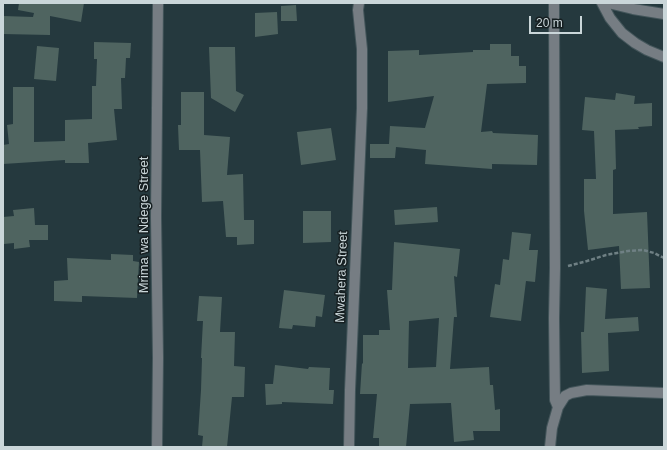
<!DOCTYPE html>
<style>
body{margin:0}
#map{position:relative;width:667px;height:450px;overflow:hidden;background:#25393e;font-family:Arial,sans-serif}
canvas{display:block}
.frame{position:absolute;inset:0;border:4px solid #cad6d9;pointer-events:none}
.scale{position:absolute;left:529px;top:16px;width:53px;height:18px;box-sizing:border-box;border:2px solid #cad6d9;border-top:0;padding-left:5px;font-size:12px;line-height:14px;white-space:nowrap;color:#cad6d9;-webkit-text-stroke:3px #161f21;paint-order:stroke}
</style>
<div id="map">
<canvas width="667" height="450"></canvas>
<div class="frame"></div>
<div class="scale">20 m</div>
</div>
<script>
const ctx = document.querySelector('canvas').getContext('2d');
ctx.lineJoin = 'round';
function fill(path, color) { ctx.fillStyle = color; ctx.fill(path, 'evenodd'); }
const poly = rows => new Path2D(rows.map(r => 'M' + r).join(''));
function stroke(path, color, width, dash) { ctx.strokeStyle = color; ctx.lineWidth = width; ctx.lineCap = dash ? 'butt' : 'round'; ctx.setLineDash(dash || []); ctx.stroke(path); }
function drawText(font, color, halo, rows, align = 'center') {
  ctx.font = font + ' Arial,sans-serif'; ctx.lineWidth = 3; ctx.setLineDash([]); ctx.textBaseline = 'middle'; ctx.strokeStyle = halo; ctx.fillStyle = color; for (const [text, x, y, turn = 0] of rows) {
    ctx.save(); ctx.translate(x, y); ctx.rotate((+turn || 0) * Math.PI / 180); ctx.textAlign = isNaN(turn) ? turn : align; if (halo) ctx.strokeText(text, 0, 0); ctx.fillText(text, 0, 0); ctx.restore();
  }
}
fill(poly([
 [19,3,84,3,81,22,50,16,50,35,3,34,3,16,33,17,34,13,18,10],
 [296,5,297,21,281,21,281,6],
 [277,12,278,34,255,37,255,13],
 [94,42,131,43,130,58,126,58,125,78,121,78,122,109,114,109,117,140,88,143,89,163,65,163,65,160,3,164,3,145,9,144,7,125,13,124,13,87,34,87,34,142,65,141,65,120,92,119,92,86,96,86,97,59,94,59],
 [490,44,511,44,511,56,519,56,519,66,526,66,526,83,487,84,481,132,492,131,493,133,538,135,537,165,492,164,492,169,425,164,426,150,396,147,395,158,370,158,370,144,389,144,390,126,425,128,434,96,388,102,388,51,419,50,419,55,473,52,473,50,490,50],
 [37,46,59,48,56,81,34,79],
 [209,47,235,47,236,91,244,95,235,112,211,98],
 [181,92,204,92,204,135,230,137,227,175,243,174,244,220,254,220,254,244,237,245,237,237,226,237,223,201,202,202,200,150,179,150,178,125,181,125],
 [616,93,635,96,634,104,652,103,652,126,638,127,639,129,615,130,616,169,613,170,613,214,647,212,650,288,621,289,619,246,588,250,584,211,584,179,596,179,594,131,582,130,585,97,615,100],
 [331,128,336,160,301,165,297,132],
 [437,207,438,222,395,225,394,210],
 [34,208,35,225,48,225,48,240,29,240,30,247,14,249,14,243,4,244,3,217,14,216,13,210],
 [303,211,331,211,331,242,303,243],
 [512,232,531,234,529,250,538,250,535,282,526,281,521,321,490,317,495,284,500,285,503,259,509,260],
 [394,242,460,249,457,277,454,276,457,317,454,317,450,369,489,367,490,385,493,385,495,410,500,409,500,431,473,431,474,440,454,442,451,403,410,404,406,447,379,447,379,438,373,438,377,394,360,394,362,363,363,364,363,335,379,335,379,330,390,330,387,290,392,290],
 [439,318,436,367,408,368,409,321],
 [111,254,133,255,133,261,139,262,137,298,82,296,82,302,54,301,54,281,68,280,67,258,111,260],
 [586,287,607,289,605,319,638,317,639,331,608,333,609,371,582,373,581,332,584,332],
 [284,290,325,295,322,317,316,316,315,327,293,325,292,329,279,328],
 [199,296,222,297,220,332,235,332,234,366,245,367,244,397,232,397,227,447,202,447,203,436,198,435,201,390,202,358,201,358,203,321,197,321],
 [275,365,308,369,309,367,330,368,329,390,334,390,333,404,282,402,282,404,266,405,265,384,273,384]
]), '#4f6460');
const minor = poly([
 [554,3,555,268,554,318,555,400,558,407],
 [602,3,610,18,622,33,635,43,647,50,664,57],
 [608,3,633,9,664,14],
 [157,447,158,358,157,285,156,217,158,3],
 [349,447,350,390,362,108,362,49,358,10,359,3],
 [550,447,552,428,558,407,565,396,571,393,587,390,664,393]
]);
stroke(minor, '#43555a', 12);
stroke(poly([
 [568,266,587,261,606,255,628,251,643,250,654,253,664,258]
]), '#6f8084', 2.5, [4, 2]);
stroke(minor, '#767d83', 10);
drawText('13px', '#cad6d9', '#161f21', [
 ["Mrima wa Ndege Street",144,225,-90],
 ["Mwahera Street",342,277,-88]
]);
</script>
